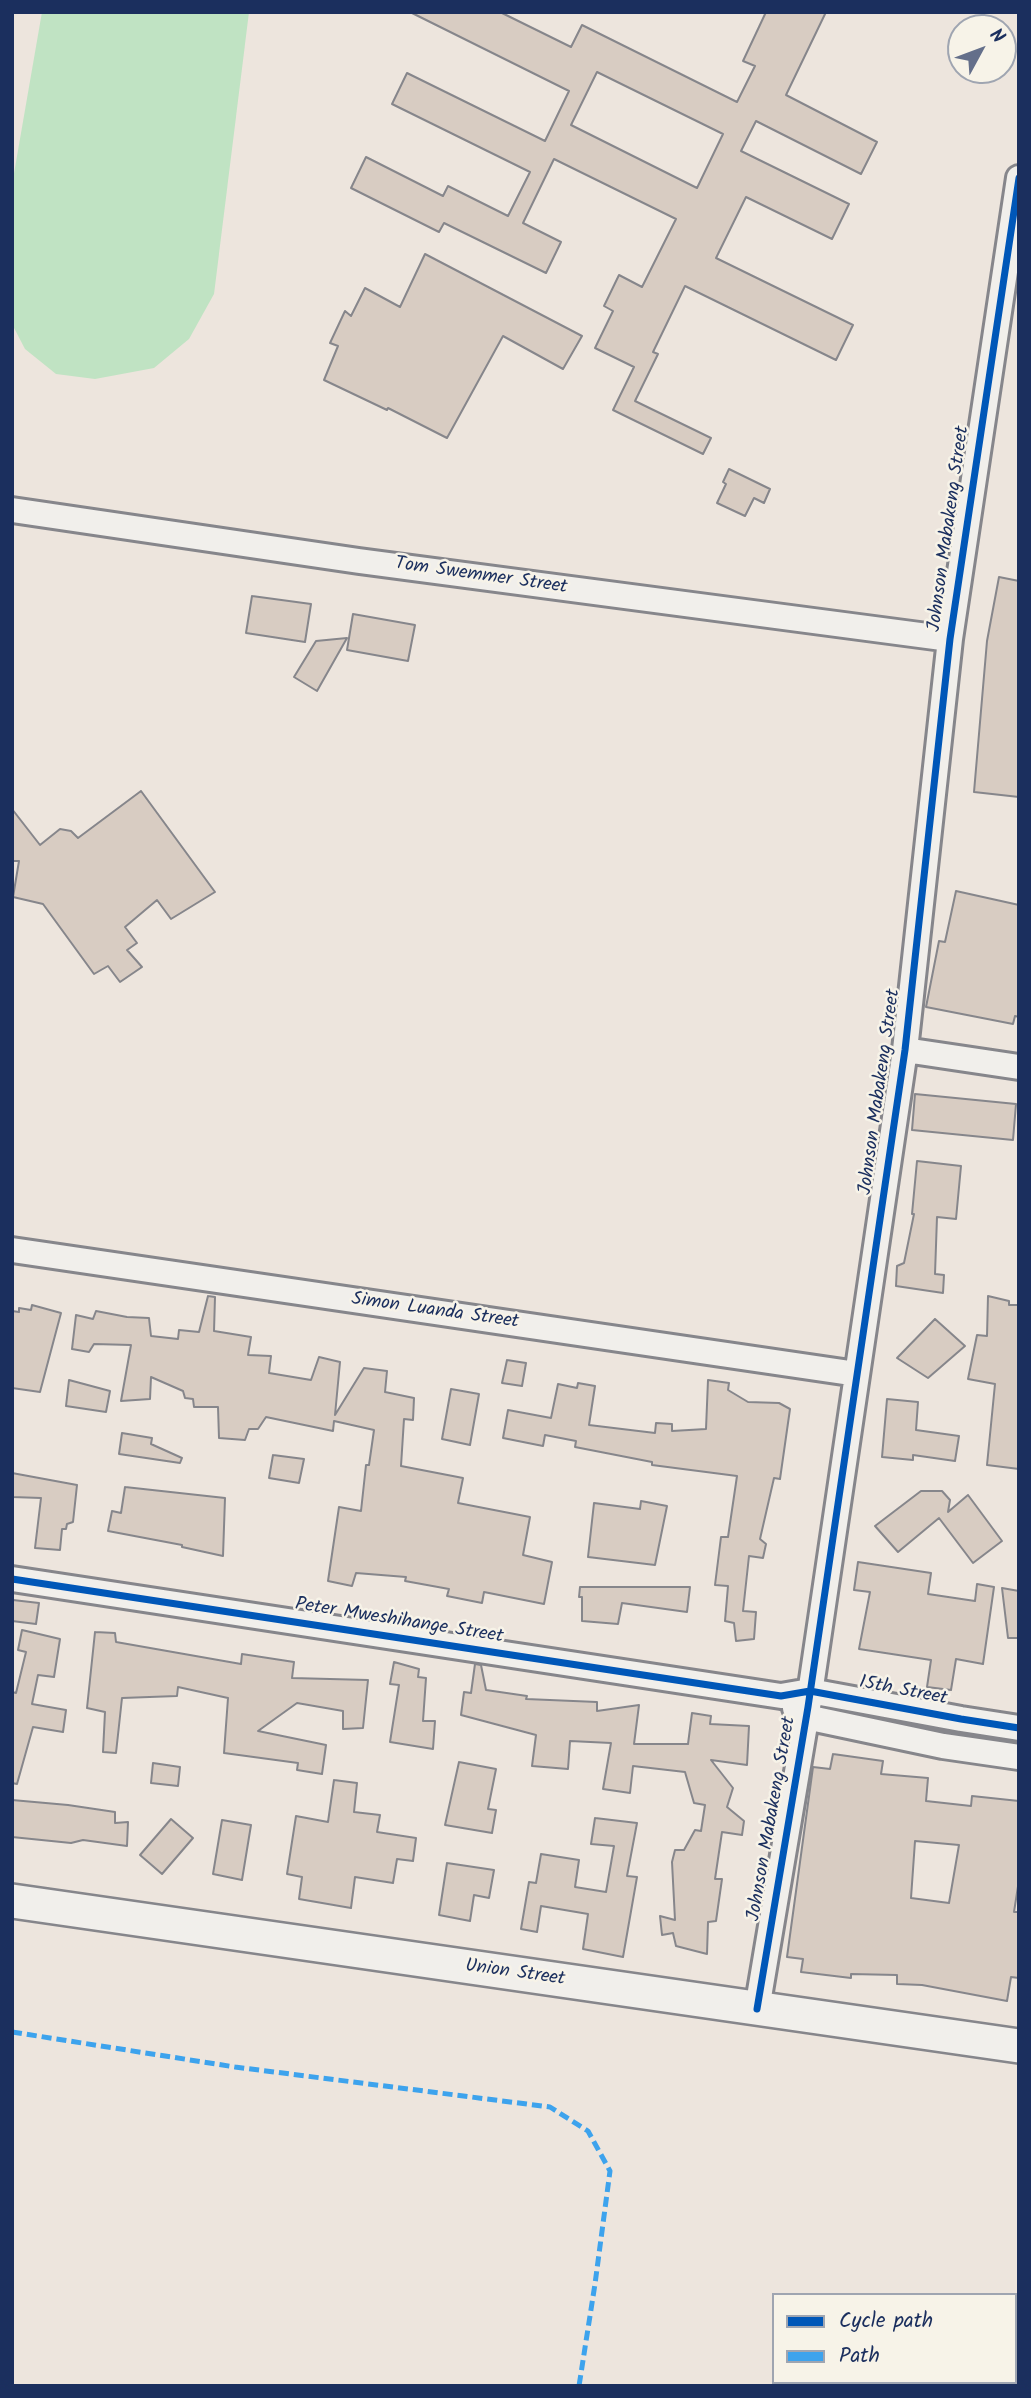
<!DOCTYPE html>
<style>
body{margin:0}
#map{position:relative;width:1031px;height:2398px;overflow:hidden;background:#ede5dd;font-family:Kalam,sans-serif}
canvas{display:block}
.frame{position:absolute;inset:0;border:14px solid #1b2f5e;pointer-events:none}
.legend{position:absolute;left:772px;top:2293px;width:245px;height:91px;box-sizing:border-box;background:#f7f3e8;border:2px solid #9fa5b1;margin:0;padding:9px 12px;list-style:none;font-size:21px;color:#1b2f5e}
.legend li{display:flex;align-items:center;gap:14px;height:35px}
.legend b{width:35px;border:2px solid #9fa5b1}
.north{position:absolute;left:947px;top:14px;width:70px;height:70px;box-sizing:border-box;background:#f7f3e8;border:2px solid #9fa5b1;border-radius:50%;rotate:49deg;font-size:19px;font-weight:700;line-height:28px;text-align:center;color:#1b2f5e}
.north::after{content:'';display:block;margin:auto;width:24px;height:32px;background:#646f8a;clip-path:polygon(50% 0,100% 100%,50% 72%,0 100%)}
</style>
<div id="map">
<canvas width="1031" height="2398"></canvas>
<div class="frame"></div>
<ul class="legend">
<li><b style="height:9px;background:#0057b8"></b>Cycle path</li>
<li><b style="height:9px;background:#3da3ed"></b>Path</li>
</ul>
<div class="north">N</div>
</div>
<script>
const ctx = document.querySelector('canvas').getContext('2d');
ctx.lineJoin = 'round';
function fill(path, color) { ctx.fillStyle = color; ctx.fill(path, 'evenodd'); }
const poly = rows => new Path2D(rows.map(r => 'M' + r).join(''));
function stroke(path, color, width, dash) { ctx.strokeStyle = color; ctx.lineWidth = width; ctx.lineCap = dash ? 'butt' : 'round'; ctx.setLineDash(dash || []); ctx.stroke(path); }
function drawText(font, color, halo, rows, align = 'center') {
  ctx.font = font + ' Kalam,sans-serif'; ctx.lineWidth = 5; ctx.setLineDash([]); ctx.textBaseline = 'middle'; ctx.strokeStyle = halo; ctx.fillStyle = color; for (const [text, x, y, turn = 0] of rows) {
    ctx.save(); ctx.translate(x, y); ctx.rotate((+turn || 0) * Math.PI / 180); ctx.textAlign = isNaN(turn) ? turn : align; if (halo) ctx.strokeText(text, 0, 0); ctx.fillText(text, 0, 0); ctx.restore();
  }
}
fill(poly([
 [42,12,249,12,214,294,189,339,154,368,95,379,56,374,25,349,12,324,12,185]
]), '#c0e3c3');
const building = poly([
 [410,12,500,12,571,47,582,25,737,102,755,66,743,61,766,12,826,12,786,95,877,142,861,174,756,121,741,151,849,204,832,239,746,197,716,258,853,325,836,360,685,286,653,352,658,354,635,401,711,438,703,454,613,410,634,367,595,348,613,311,604,306,619,275,642,287,676,219,554,159,523,223,561,242,546,273,444,223,439,232,351,188,366,157,443,196,448,186,508,216,530,172,392,104,407,73,545,141,569,91,410,12],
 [597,72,723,134,697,188,571,125,597,72],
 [425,254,582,336,563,369,503,336,447,438,388,408,387,410,324,380,338,346,330,343,345,311,351,316,365,288,400,307,425,254],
 [729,469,770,489,764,503,754,498,745,516,717,503,726,484,723,482,729,469],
 [999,577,1019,581,1019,797,974,792,987,641,999,577],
 [252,596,311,604,305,642,246,633,252,596],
 [353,614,415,625,408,661,347,650,353,614],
 [347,638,317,691,294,677,316,641,347,638],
 [141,791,215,892,171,919,157,900,125,927,137,943,127,950,142,967,120,982,108,966,94,974,43,904,13,897,19,861,12,861,12,809,40,845,60,829,71,831,78,838,141,791],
 [956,891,1019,905,1019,1017,1015,1016,1013,1024,926,1007,939,941,945,942,956,891],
 [915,1094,1016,1104,1013,1140,912,1130,915,1094],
 [917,1161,961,1166,956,1219,937,1217,935,1274,944,1275,943,1293,896,1286,897,1266,904,1263,914,1214,912,1214,917,1161],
 [208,1296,215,1297,214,1331,251,1337,248,1355,271,1356,269,1373,311,1380,319,1357,340,1362,335,1415,364,1368,387,1371,385,1392,414,1398,413,1420,404,1419,401,1466,463,1478,458,1503,530,1517,523,1555,552,1562,544,1604,484,1592,482,1603,447,1596,449,1589,405,1581,406,1577,356,1573,352,1586,328,1581,339,1507,361,1511,366,1465,369,1465,374,1430,334,1421,333,1431,266,1417,258,1429,249,1429,245,1440,219,1438,218,1407,194,1407,193,1399,185,1398,183,1391,151,1377,150,1399,121,1401,131,1345,94,1344,89,1352,72,1349,76,1315,93,1319,96,1311,127,1317,149,1318,151,1336,178,1339,179,1330,199,1332,208,1296],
 [988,1296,1009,1301,1009,1305,1019,1305,1019,1469,987,1465,995,1384,968,1379,977,1335,987,1336,988,1296],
 [32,1305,61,1313,40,1392,12,1388,12,1311,19,1312,19,1308,31,1310,32,1305],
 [935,1319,965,1346,928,1378,897,1358,935,1319],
 [507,1360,526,1363,522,1386,502,1383,507,1360],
 [69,1380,110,1391,106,1412,66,1406,69,1380],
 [708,1380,729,1383,728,1390,748,1402,779,1403,790,1409,780,1479,774,1478,760,1539,766,1544,763,1558,749,1556,743,1611,756,1612,754,1639,736,1641,734,1623,725,1621,728,1586,715,1585,721,1537,728,1537,737,1476,652,1465,652,1462,575,1447,576,1441,545,1435,543,1446,503,1438,508,1410,551,1418,558,1384,577,1388,578,1383,595,1386,589,1425,655,1433,656,1423,672,1424,672,1431,706,1429,708,1380],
 [451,1389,479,1394,470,1445,442,1439,451,1389],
 [887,1399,918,1402,916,1430,959,1436,955,1461,913,1455,913,1460,882,1457,887,1399],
 [122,1433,152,1438,151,1444,182,1458,180,1463,119,1454,122,1433],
 [273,1455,304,1459,299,1483,269,1478,273,1455],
 [12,1473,77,1485,73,1522,67,1524,66,1529,62,1529,60,1550,35,1548,41,1498,12,1497,12,1473],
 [125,1487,225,1498,223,1556,182,1547,182,1545,108,1531,112,1511,121,1513,125,1487],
 [921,1491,942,1491,950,1500,948,1512,968,1495,1002,1541,973,1563,939,1518,898,1552,875,1526,921,1491],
 [641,1501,667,1506,655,1565,588,1557,594,1503,640,1509,641,1501],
 [858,1562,931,1573,928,1594,975,1601,977,1584,994,1587,983,1664,956,1659,951,1690,927,1687,931,1660,859,1649,870,1592,854,1590,858,1562],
 [580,1587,690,1587,687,1612,622,1603,618,1624,582,1621,582,1597,579,1597,580,1587],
 [1002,1588,1019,1591,1019,1638,1008,1638,1002,1588],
 [13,1600,39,1603,36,1624,12,1621,13,1600],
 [22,1630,60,1639,54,1677,38,1675,32,1704,66,1710,63,1732,33,1727,17,1784,12,1783,12,1692,16,1693,26,1652,18,1650,22,1630],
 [95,1632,115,1633,116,1642,241,1664,242,1654,294,1662,292,1678,368,1680,363,1728,343,1729,343,1711,297,1703,258,1731,326,1745,322,1774,297,1770,298,1763,224,1753,228,1698,178,1687,177,1696,122,1698,116,1753,103,1752,105,1712,87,1708,95,1632],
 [394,1662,419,1669,418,1677,426,1678,423,1721,435,1721,433,1749,390,1742,399,1685,390,1684,394,1662],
 [475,1664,481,1665,486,1690,527,1696,526,1699,597,1702,597,1711,639,1705,634,1744,688,1744,692,1713,711,1716,710,1724,749,1726,747,1765,711,1760,733,1788,727,1807,744,1821,742,1835,722,1832,715,1879,722,1879,716,1921,708,1922,707,1954,676,1946,673,1933,662,1935,660,1916,675,1920,672,1862,675,1850,684,1850,695,1830,701,1831,705,1805,694,1803,685,1772,633,1766,630,1793,603,1789,611,1743,570,1741,568,1769,532,1766,536,1735,461,1715,464,1692,471,1693,475,1664],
 [833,1754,883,1761,881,1774,928,1778,926,1801,971,1806,972,1796,1019,1801,1019,1880,1014,1912,1019,1912,1019,1978,1011,1977,1007,2001,922,1985,897,1984,897,1975,851,1974,851,1978,801,1972,803,1959,787,1957,813,1767,830,1769,833,1754],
 [915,1841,959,1845,949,1903,911,1898,915,1841],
 [459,1762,496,1769,488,1809,496,1810,492,1833,445,1825,459,1762],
 [153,1763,180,1767,178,1786,151,1783,153,1763],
 [334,1780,357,1783,354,1812,380,1815,377,1832,416,1838,413,1861,397,1859,393,1883,355,1877,351,1908,299,1899,302,1877,287,1874,296,1816,328,1822,334,1780],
 [12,1800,68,1805,115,1812,115,1823,128,1822,127,1846,83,1840,71,1843,12,1837,12,1800],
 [595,1818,637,1823,627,1876,637,1877,623,1957,583,1949,588,1914,541,1906,537,1932,521,1929,529,1882,536,1883,541,1854,579,1860,575,1887,606,1892,614,1846,591,1844,595,1818],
 [171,1819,193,1838,162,1874,140,1855,171,1819],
 [222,1820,251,1825,242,1880,213,1874,222,1820],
 [447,1863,494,1870,489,1898,474,1895,470,1921,439,1915,447,1863]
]);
fill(building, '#d8ccc2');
stroke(building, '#86868b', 2);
const street = poly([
 [12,510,359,561,950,639],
 [905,1050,1019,1067],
 [12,1250,857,1374],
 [12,1579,781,1696,810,1691,961,1719,1019,1728],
 [795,1708,806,1717,943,1746,1019,1757],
 [757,2009,808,1707,905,1050,950,639,1019,178]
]);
const secondary = poly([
 [12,1901,1019,2046]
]);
stroke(street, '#86868b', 30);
stroke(secondary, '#86868b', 38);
stroke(street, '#f1efeb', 24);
stroke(secondary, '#f1efeb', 33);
stroke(poly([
 [12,2032,235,2067,550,2107,588,2131,610,2171,595,2284,579,2386]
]), '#3da3ed', 5, [10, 5]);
stroke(poly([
 [12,1579,781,1696,810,1691,961,1719,1019,1728],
 [757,2009,808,1707,905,1050,950,639,1019,178]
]), '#0057b8', 7);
drawText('19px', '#1b2f5e', '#f7f3e8', [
 ["Johnson Mabakeng Street",950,529,-82],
 ["Tom Swemmer Street",481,577,8],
 ["Johnson Mabakeng Street",881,1092,-82],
 ["Simon Luanda Street",435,1312,8],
 ["Peter Mweshihange Street",399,1622,9],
 ["15th Street",903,1692,11],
 ["Johnson Mabakeng Street",773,1819,-80],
 ["Union Street",515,1974,8]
]);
</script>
